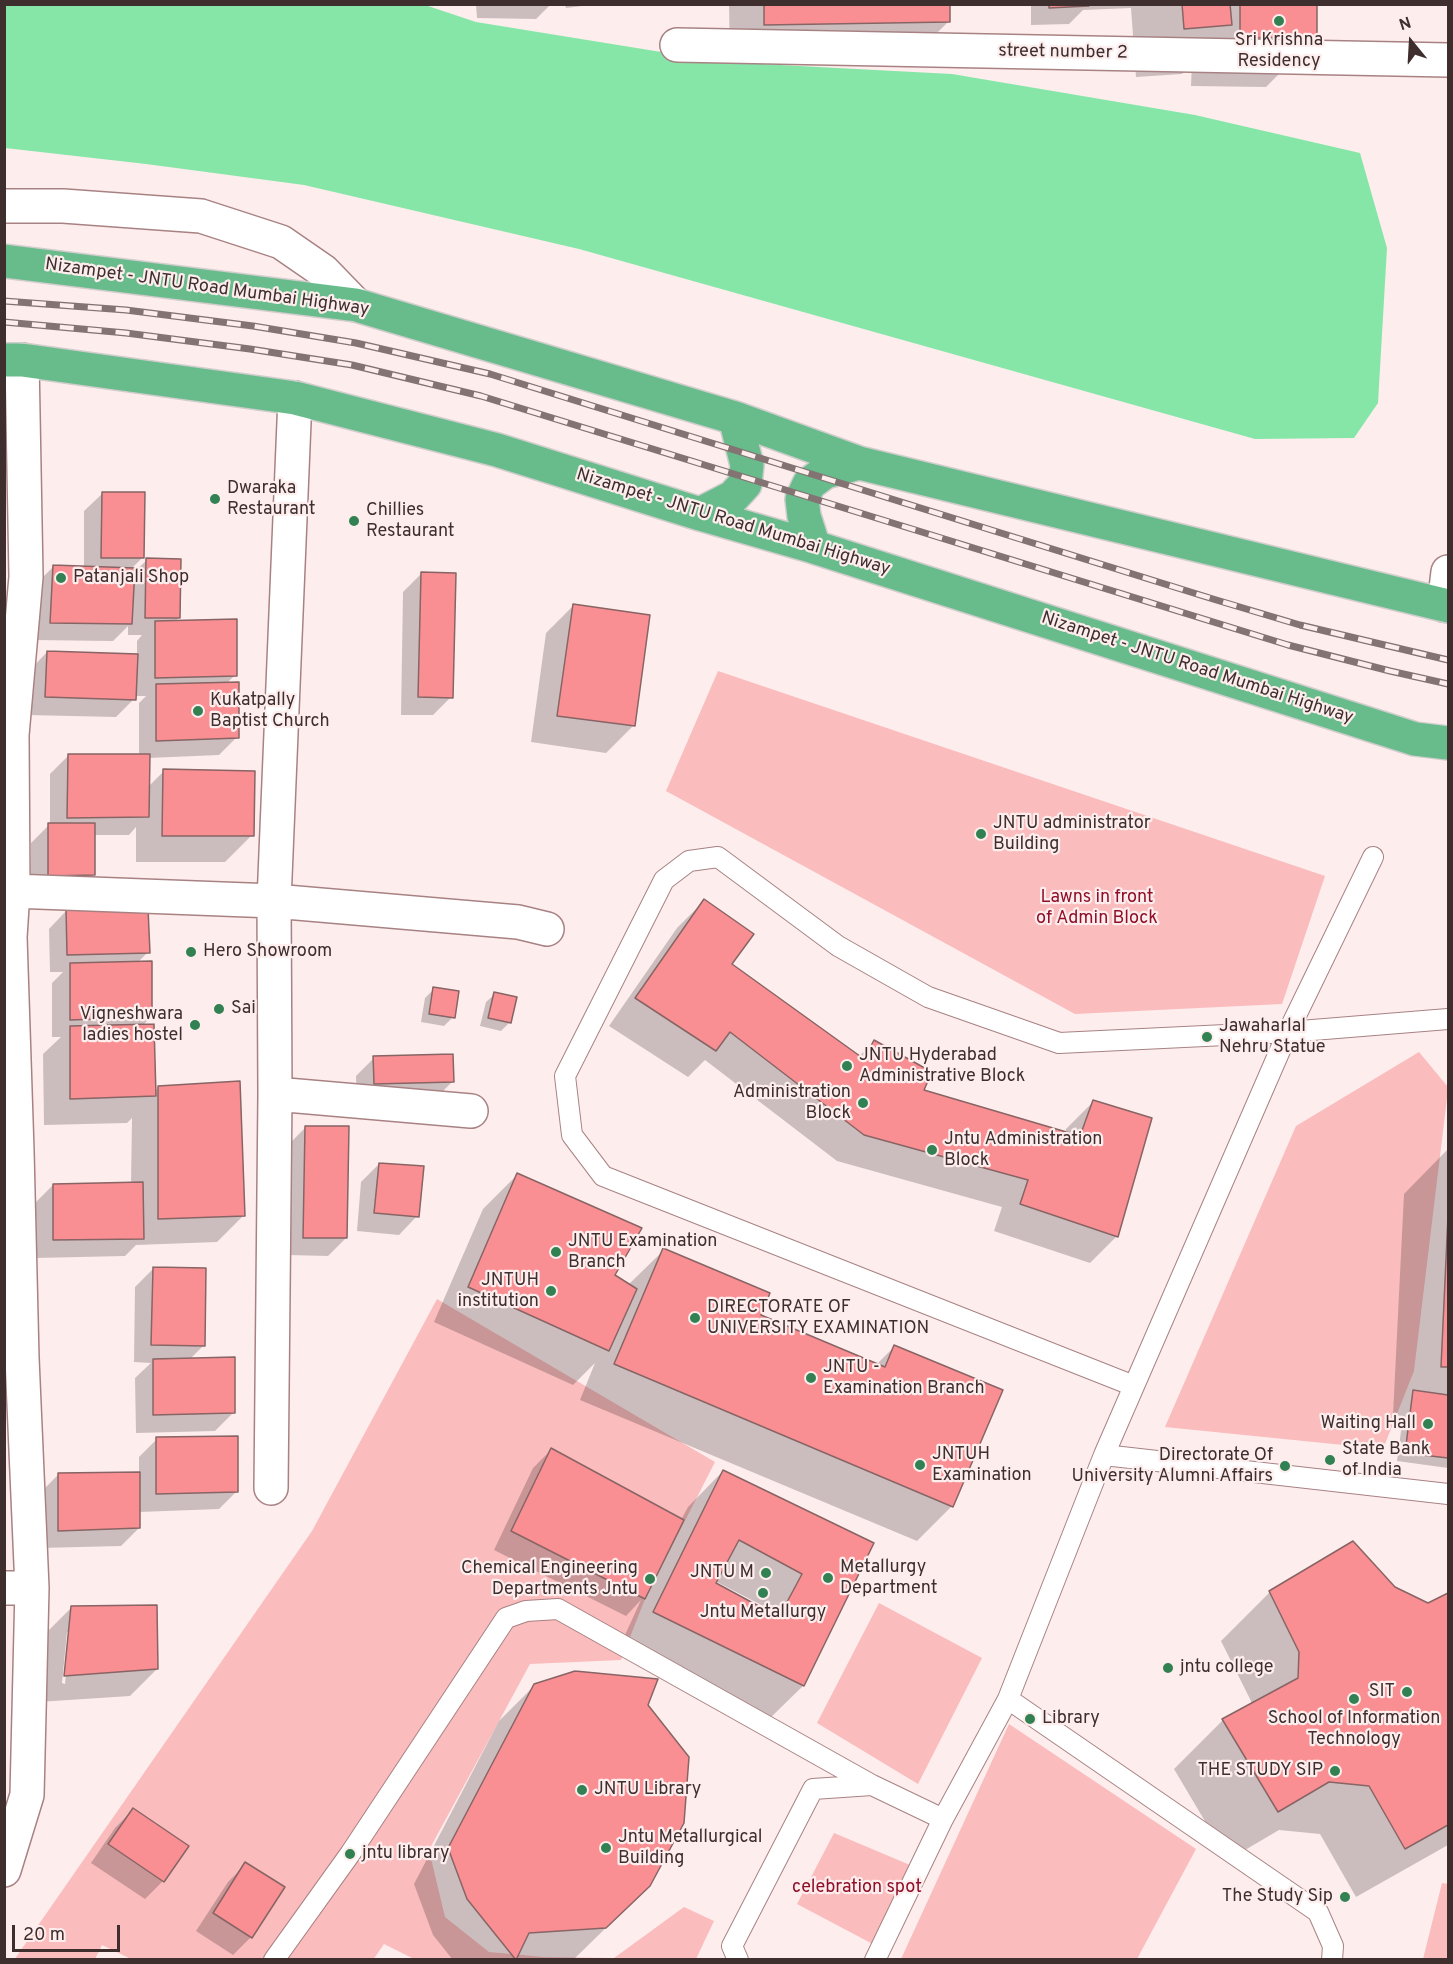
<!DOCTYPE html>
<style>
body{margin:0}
#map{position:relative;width:1453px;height:1964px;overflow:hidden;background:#feeded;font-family:Overpass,sans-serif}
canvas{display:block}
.frame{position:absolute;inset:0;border:6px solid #3e2e2e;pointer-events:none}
.north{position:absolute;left:1381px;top:12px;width:60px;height:60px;-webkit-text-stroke:4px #feeded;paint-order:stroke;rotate:342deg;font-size:16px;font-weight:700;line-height:24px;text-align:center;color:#3e2e2e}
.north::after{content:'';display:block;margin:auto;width:21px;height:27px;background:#3e2e2e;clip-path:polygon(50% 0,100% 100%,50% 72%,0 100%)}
.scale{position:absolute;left:12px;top:1925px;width:108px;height:27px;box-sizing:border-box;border:3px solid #3e2e2e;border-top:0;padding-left:8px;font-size:18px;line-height:21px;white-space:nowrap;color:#3e2e2e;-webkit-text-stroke:4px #feeded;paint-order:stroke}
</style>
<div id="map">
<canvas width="1453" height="1964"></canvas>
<div class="frame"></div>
<div class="north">N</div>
<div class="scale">20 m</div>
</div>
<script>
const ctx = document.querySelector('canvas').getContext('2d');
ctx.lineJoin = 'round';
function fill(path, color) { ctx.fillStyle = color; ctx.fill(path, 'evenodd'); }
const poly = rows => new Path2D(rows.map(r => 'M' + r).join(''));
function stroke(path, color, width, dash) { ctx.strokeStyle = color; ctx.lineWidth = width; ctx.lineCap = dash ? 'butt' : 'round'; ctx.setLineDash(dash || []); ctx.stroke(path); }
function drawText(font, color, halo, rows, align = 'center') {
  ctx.font = font + ' Overpass,sans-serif'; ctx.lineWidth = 4.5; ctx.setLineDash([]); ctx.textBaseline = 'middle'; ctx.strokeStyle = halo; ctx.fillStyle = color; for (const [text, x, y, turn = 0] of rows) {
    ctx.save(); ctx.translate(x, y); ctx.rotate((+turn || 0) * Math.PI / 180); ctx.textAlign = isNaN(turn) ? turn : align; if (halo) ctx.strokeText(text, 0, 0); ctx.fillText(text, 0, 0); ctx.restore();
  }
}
fill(poly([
 [718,671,1325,876,1282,1004,1075,1014,666,791],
 [1419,1052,1448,1087,1448,1090,1414,1371,1383,1449,1165,1427,1296,1126],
 [437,1299,715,1462,645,1599,621,1660,530,1664,429,1850,445,1917,489,1952,544,1957,614,1958,684,1907,714,1921,696,1959,414,1959,384,1944,373,1960,133,1960,102,1945,95,1959,14,1960,312,1531],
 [879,1603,982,1658,918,1784,817,1723],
 [1009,1724,1196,1849,1137,1959,901,1959],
 [834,1833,910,1865,886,1951,797,1904],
 [1442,1883,1448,1884,1448,1959,1423,1959]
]), '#fabcbd');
fill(poly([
 [5,4,425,5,476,22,723,62,952,74,1195,115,1360,153,1387,248,1378,403,1354,438,1255,439,579,249,304,185,146,164,5,148]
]), '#86e6a8');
fill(poly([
 [476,4,551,4,536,19,477,18],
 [565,4,598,4,566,8],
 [729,4,953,4,948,5,949,21,914,56,730,60],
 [1031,4,1316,4,1315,38,1266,87,1191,86,1192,63,1182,74,1136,77,1131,8,1083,10,1069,24,1031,25],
 [103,493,143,557,131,569,133,573,147,560,179,618,174,622,235,675,226,684,237,737,219,755,148,758,148,787,164,771,252,835,225,862,136,862,136,827,129,835,93,835,93,874,75,892,31,894,31,843,50,824,50,774,68,756,139,756,139,703,146,696,134,696,134,699,116,717,27,715,29,671,47,652,137,656,137,641,142,635,128,635,128,626,113,641,32,640,35,585,53,567,84,568,84,511],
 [421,574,451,697,433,715,401,715,403,592],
 [573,606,633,726,606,753,531,742,546,633],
 [704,901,730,964,858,1057,874,1042,922,1091,1065,1133,1066,1129,1093,1102,1117,1236,1090,1263,994,1231,1002,1207,837,1161,705,1060,688,1077,609,1026,677,928],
 [67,910,148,952,137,963,151,1017,142,1026,154,1092,159,1087,244,1215,217,1242,136,1245,125,1256,35,1258,35,1203,53,1185,131,1184,132,1118,127,1123,44,1125,43,1054,61,1037,52,1037,52,983,63,972,50,972,49,929],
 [434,989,453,1017,444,1026,421,1022,425,998],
 [495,994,510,1022,501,1031,480,1026,486,1002],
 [374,1058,452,1082,434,1100,357,1102,356,1076],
 [306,1127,346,1238,328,1256,286,1255,288,1145],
 [1448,1149,1448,1468,1397,1461,1403,1416,1393,1415,1404,1194],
 [379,1164,417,1216,399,1235,357,1231,361,1182],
 [518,1174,613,1275,628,1285,664,1250,759,1315,876,1365,895,1346,952,1506,917,1541,580,1400,595,1363,573,1385,434,1322,483,1209],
 [153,1269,204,1345,190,1359,234,1412,215,1431,136,1433,135,1378,151,1363,134,1362,135,1287],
 [157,1439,237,1491,219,1509,139,1512,139,1528,121,1546,40,1548,40,1493,58,1475,139,1473,139,1457],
 [551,1450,681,1520,688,1507,723,1471,872,1544,803,1686,767,1721,619,1648,641,1600,626,1616,494,1550,533,1468],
 [715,1581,769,1609,767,1612,714,1584],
 [1394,1588,1428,1605,1448,1594,1448,1845,1356,1897,1320,1834,1279,1830,1228,1860,1174,1769,1223,1720,1251,1706,1251,1701,1221,1641,1270,1592],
 [72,1607,157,1669,130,1696,38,1702,45,1634],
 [67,1632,70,1632,65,1684,62,1683],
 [535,1685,646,1705,613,1921,573,1960,453,1960,433,1935,414,1884,499,1721],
 [133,1810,163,1881,145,1899,91,1863,115,1828],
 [246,1864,251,1937,233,1955,196,1931,228,1882]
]), '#0003');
const building = poly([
 [764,4,950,4,950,22,764,25,764,4],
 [1049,4,1089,4,1089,6,1049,8,1049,4],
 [1182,4,1230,4,1232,25,1184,29,1182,4],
 [1240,4,1317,4,1317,38,1240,38,1240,4],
 [102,492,145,492,144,558,101,558,102,492],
 [146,558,181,559,180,618,145,618,146,558],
 [53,565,135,568,132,624,50,623,53,565],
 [421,572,456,573,453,698,418,697,421,572],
 [573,604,650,615,635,726,557,716,573,604],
 [237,619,237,676,155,678,155,621,237,619],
 [47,651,138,654,136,700,45,697,47,651],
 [239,682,239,738,156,741,156,684,239,682],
 [68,754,150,754,149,817,67,818,68,754],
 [163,769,255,771,254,836,162,836,163,769],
 [48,823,95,823,95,875,48,876,48,823],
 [704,899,754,934,732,964,864,1059,874,1040,932,1072,924,1090,1080,1136,1093,1100,1152,1118,1118,1237,1020,1204,1028,1180,864,1135,730,1032,716,1051,635,998,704,899],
 [148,908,150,953,67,955,66,909,148,908],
 [152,961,152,1017,70,1020,70,963,152,961],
 [433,987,459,991,455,1018,429,1014,433,987],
 [494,992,517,997,511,1023,488,1018,494,992],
 [154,1024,156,1096,70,1099,70,1026,154,1024],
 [453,1054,454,1082,374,1084,373,1056,453,1054],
 [240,1081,245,1216,158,1219,158,1086,240,1081],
 [305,1126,349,1126,347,1238,303,1238,305,1126],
 [379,1163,424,1166,419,1217,374,1213,379,1163],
 [517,1173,642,1228,615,1275,637,1289,609,1351,468,1287,517,1173],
 [143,1182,144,1239,53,1240,53,1184,143,1182],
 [1448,1216,1448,1367,1441,1367,1448,1216],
 [663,1248,770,1293,761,1315,885,1367,894,1345,1003,1390,953,1507,614,1364,663,1248],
 [153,1267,206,1268,205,1346,151,1345,153,1267],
 [235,1357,235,1413,153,1415,153,1359,235,1357],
 [1413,1390,1448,1395,1448,1458,1405,1453,1413,1390],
 [238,1436,238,1492,156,1494,156,1437,238,1436],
 [551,1448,684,1520,645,1599,511,1531,551,1448],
 [723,1470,874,1543,804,1686,653,1612,723,1470],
 [739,1540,802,1574,779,1617,716,1583,739,1540],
 [140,1472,140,1528,58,1531,58,1473,140,1472],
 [1353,1541,1395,1587,1428,1603,1448,1593,1448,1825,1405,1849,1369,1786,1329,1782,1278,1812,1222,1719,1298,1678,1299,1652,1269,1591,1353,1541],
 [157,1605,158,1669,64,1676,71,1606,157,1605],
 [575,1671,658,1679,648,1705,689,1757,684,1823,650,1886,606,1928,529,1933,516,1960,467,1899,448,1848,534,1684,575,1671],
 [133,1808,189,1846,164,1882,108,1844,133,1808],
 [245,1862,285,1887,252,1938,213,1913,245,1862]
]);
fill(building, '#f98f93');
stroke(building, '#886464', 1.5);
const service = poly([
 [1134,1386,603,1176,572,1135,565,1076,664,880,689,861,718,857,838,946,928,997,1059,1043,1288,1032,1448,1019],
 [1104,1455,1448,1494],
 [1008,1699,1318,1912,1333,1946,1332,1960],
 [274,1960,350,1854,506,1618,526,1611,558,1609,872,1785],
 [738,1960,732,1946,813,1789,872,1785,943,1819],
 [875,1960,943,1819,1008,1699,1104,1455,1288,1032,1373,857]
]);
const minor = poly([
 [677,45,1448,60],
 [13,891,274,901,518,922,547,929],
 [275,1094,471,1111],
 [271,1488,275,1094,274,901,295,398],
 [4,1588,32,1588],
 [4,1870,27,1795,32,1588,22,1358,17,1151,10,937,13,891,12,735,26,577,22,360]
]);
const tertiary = poly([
 [4,206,63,206,201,216,281,242,323,271,356,305],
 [1444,605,1448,572]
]);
const trunk = poly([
 [4,261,356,305,735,418,859,463,1448,606],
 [4,360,22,360,295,398,497,450,700,514,814,547,1415,739,1448,743],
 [700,514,733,497,745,484,747,465,735,418],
 [814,547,804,516,802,499,809,484,825,472,859,463]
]);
stroke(service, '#a88283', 22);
stroke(minor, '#a88283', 36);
stroke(tertiary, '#a88283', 36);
stroke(trunk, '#d1cdcd', 36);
stroke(service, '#fff', 20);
stroke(minor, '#fff', 33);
stroke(tertiary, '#fff', 33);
stroke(trunk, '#68bc8b', 33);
const rail = poly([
 [4,301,126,310,253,326,356,343,490,374,1213,599,1300,625,1448,660],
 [4,322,126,333,250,349,352,365,481,396,1288,645,1390,671,1448,684]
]);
stroke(rail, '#847373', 7);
stroke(rail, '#feeded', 4.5, [14]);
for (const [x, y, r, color] of [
 [1279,21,6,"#318152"],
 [215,499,6,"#318152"],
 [354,521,6,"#318152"],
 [61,578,6,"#318152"],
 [198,711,6,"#318152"],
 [981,834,6,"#318152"],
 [191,952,6,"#318152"],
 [219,1009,6,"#318152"],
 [195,1025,6,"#318152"],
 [1207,1037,6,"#318152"],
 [847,1066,6,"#318152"],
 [863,1103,6,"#318152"],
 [932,1150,6,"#318152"],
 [556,1252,6,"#318152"],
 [551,1291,6,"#318152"],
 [695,1318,6,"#318152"],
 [811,1378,6,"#318152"],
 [1428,1424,6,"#318152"],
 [1330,1460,6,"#318152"],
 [920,1465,6,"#318152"],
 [1285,1466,6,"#318152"],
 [766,1573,6,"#318152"],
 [828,1578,6,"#318152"],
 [650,1579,6,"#318152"],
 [763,1593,6,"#318152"],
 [1168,1668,6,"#318152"],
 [1407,1692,6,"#318152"],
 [1354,1699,6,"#318152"],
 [1030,1719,6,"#318152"],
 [1335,1771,6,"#318152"],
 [582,1790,6,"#318152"],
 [606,1848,6,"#318152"],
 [350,1854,6,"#318152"],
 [1345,1897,6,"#318152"]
]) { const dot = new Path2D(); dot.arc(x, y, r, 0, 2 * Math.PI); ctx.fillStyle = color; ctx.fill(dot); stroke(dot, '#feeded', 2); }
drawText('18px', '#3e2e2e', '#feeded', [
 ["Sri Krishna",1279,41,"center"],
 ["Residency",1279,62,"center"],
 ["Dwaraka",227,489],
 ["Restaurant",227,510],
 ["Chillies",366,511],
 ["Restaurant",366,532],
 ["Patanjali Shop",73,578],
 ["Kukatpally",210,701],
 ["Baptist Church",210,722],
 ["JNTU administrator",993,824],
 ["Building",993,845],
 ["Hero Showroom",203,952],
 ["Sai",231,1009],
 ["Vigneshwara",183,1015,"right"],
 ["ladies hostel",183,1036,"right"],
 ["Jawaharlal",1219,1027],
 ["Nehru Statue",1219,1048],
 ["JNTU Hyderabad",859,1056],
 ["Administrative Block",859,1077],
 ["Administration",851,1093,"right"],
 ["Block",851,1114,"right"],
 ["Jntu Administration",944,1140],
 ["Block",944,1161],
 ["JNTU Examination",568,1242],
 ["Branch",568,1263],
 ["JNTUH",539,1281,"right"],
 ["institution",539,1302,"right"],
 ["DIRECTORATE OF",707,1308],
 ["UNIVERSITY EXAMINATION",707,1329],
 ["JNTU -",823,1368],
 ["Examination Branch",823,1389],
 ["Waiting Hall",1416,1424,"right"],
 ["State Bank",1342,1450],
 ["of India",1342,1471],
 ["JNTUH",932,1455],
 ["Examination",932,1476],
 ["Directorate Of",1273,1456,"right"],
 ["University Alumni Affairs",1273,1477,"right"],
 ["Metallurgy",840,1568],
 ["Department",840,1589],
 ["Chemical Engineering",638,1569,"right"],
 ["Departments Jntu",638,1590,"right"],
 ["JNTU M",754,1573,"right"],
 ["Jntu Metallurgy",763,1613,"center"],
 ["jntu college",1180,1668],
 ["SIT",1395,1692,"right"],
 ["Library",1042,1719],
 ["School of Information",1354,1719,"center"],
 ["Technology",1354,1740,"center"],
 ["THE STUDY SIP",1323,1771,"right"],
 ["JNTU Library",594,1790],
 ["Jntu Metallurgical",618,1838],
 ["Building",618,1859],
 ["jntu library",362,1854],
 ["The Study Sip",1333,1897,"right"]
], 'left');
drawText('18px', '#3e2e2e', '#feeded', [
 ["street number 2",1063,53,1],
 ["Nizampet - JNTU Road Mumbai Highway",207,288,8],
 ["Nizampet - JNTU Road Mumbai Highway",733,523,17],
 ["Nizampet - JNTU Road Mumbai Highway",1197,669,18]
]);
drawText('18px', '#8f0f29', '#feeded', [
 ["Lawns in front",1097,898],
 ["of Admin Block",1097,919],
 ["celebration spot",857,1888]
]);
</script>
